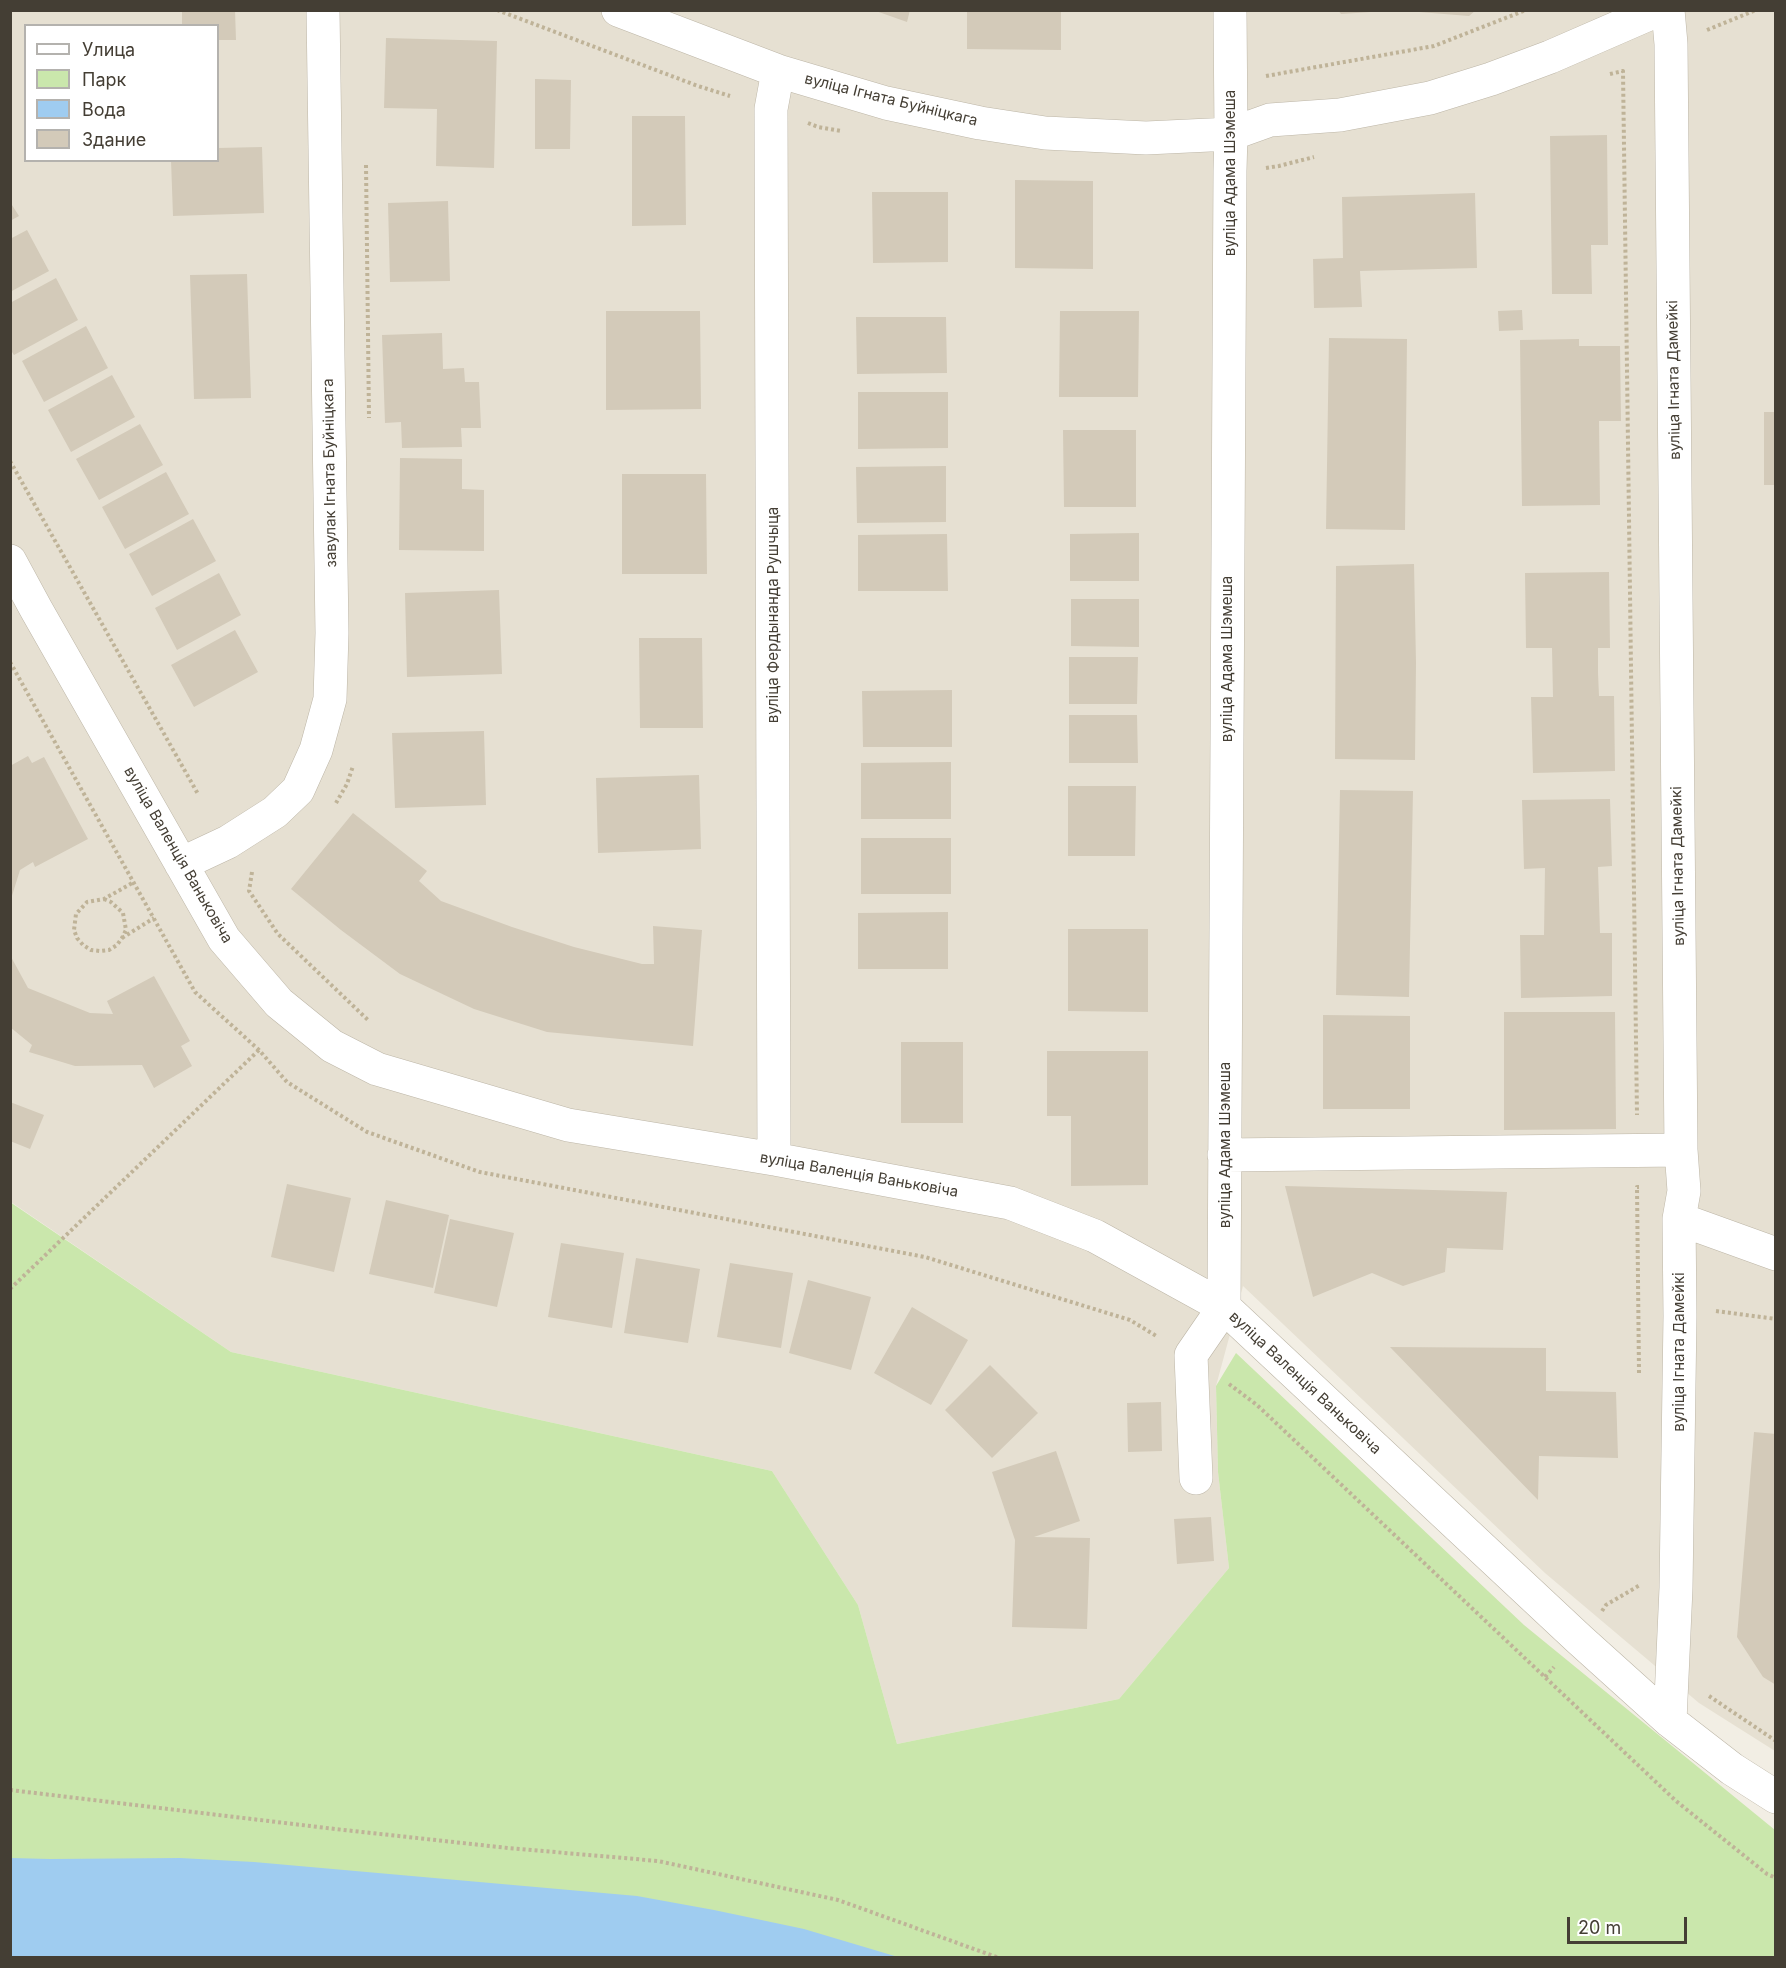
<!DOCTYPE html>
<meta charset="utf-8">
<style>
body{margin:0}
#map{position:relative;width:1786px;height:1968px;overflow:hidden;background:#f2eee4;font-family:Inter,sans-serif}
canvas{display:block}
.frame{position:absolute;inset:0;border:12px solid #443e34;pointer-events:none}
.legend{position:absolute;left:24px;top:24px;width:195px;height:138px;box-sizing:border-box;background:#fff;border:2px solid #b4b2ae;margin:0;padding:8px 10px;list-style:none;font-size:18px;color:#443e34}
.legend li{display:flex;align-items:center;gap:12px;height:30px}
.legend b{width:30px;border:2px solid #b4b2ae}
.scale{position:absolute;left:1567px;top:1917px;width:120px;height:27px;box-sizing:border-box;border:3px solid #443e34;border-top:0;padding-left:8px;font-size:18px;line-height:21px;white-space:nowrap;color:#443e34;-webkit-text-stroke:4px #fff;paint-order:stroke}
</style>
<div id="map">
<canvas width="1786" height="1968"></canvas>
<div class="frame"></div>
<ul class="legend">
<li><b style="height:8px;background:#fff"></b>Улица</li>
<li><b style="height:16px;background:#cae7ac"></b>Парк</li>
<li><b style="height:16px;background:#9fccf0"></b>Вода</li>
<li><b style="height:16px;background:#d3cab9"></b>Здание</li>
</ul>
<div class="scale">20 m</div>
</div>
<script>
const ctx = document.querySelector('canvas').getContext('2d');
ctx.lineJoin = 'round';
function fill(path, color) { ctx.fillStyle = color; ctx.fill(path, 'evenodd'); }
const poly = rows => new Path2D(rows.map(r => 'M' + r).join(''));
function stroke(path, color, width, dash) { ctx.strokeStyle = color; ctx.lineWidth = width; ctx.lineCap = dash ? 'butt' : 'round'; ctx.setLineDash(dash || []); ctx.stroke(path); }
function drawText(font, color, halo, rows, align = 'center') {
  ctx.font = font + ' Inter,sans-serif'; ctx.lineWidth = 5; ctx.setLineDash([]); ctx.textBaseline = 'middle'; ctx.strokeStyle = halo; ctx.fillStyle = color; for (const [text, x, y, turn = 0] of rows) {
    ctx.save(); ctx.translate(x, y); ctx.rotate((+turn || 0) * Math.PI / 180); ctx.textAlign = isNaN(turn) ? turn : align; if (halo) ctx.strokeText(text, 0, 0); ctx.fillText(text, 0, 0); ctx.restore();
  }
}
fill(poly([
 [10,11,1775,11,1775,1751,1699,1703,1545,1573,1243,1286,1216,1386,1218,1472,1229,1568,1119,1699,897,1744,858,1605,772,1471,231,1352,11,1202],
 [26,26,218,26,218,160,26,160]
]), '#e6e0d2');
fill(poly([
 [10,1202,231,1352,772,1471,858,1605,897,1744,1119,1699,1229,1568,1218,1472,1216,1386,1236,1353,1524,1625,1775,1830,1775,1957,11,1957]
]), '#cae7ac');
fill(poly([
 [11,1858,50,1859,180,1858,254,1862,637,1896,714,1910,804,1929,898,1957,11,1957]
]), '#9fccf0');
fill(poly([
 [182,10,235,10,236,40,218,40,218,26,182,26],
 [873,10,910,10,907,22],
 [967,10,1061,10,1061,50,967,49],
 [1338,10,1371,10,1371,12,1341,14],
 [1419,10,1476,10,1469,16,1419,12],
 [386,38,497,41,494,168,436,166,437,109,384,108],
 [535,79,571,80,570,149,535,149],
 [632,116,685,116,686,225,632,226],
 [1607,135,1608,245,1591,245,1592,294,1552,294,1550,136],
 [262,147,264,213,173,216,171,160,218,160,218,148],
 [1015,180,1093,181,1093,269,1015,268],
 [872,192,948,192,948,262,873,263],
 [1475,193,1477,268,1360,271,1362,307,1314,308,1313,259,1343,258,1342,197],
 [448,201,450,281,390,282,388,203],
 [10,202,19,216,10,221],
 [27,230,49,271,10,292,10,239],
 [247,274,251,398,194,399,190,275],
 [56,278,78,320,14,355,10,349,10,303],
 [1522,310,1523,330,1499,331,1498,311],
 [606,311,700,311,701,409,606,410],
 [1060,311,1139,311,1138,397,1059,397],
 [856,317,946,317,947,373,857,374],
 [86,326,108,368,44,402,22,361],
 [442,333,443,369,464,368,465,382,479,382,481,428,461,428,462,447,402,448,401,422,385,423,382,335],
 [1329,338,1407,339,1405,530,1326,529],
 [1579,339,1579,346,1620,346,1621,421,1599,421,1600,505,1522,506,1520,340],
 [112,375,135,417,71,452,48,410],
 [858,392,948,392,948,448,858,449],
 [1764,412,1776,412,1776,485,1764,485],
 [140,424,163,465,99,500,76,459],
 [1063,430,1136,430,1136,507,1064,507],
 [400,458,462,459,462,489,484,490,484,551,399,550],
 [946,466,946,522,857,523,856,467],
 [166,472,189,514,125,549,102,507],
 [622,474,706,474,707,574,622,574],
 [193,519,216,561,152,596,129,554],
 [1139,533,1139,581,1070,581,1070,534],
 [947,534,948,591,858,591,858,535],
 [1414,564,1416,663,1415,760,1335,759,1336,566],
 [1609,572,1610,648,1598,648,1598,673,1599,696,1614,696,1615,771,1533,773,1531,697,1553,697,1552,648,1526,648,1525,573],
 [219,573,241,615,177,650,155,608],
 [499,590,502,674,407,677,405,593],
 [1071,599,1139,599,1139,647,1071,646],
 [235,630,258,672,194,707,171,665],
 [639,638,702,638,703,728,640,728],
 [1069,657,1138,657,1137,704,1069,704],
 [952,690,952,747,863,747,862,691],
 [1069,715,1137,715,1138,763,1069,763],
 [484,731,486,805,395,808,392,733],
 [28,756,32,763,44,757,88,839,35,867,33,862,20,870,11,899,10,766],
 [951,762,951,819,861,819,861,763],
 [699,775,701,849,598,853,596,778],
 [1068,786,1136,786,1135,856,1068,856],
 [1340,790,1413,791,1409,997,1336,995],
 [1610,799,1612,866,1598,867,1600,933,1612,933,1612,996,1521,998,1520,935,1544,935,1545,868,1524,869,1522,800],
 [353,813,427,871,419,881,441,901,512,927,574,947,642,964,654,964,653,926,702,930,693,1046,547,1032,474,1009,400,974,341,930,291,889],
 [861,838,951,838,951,894,861,894],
 [948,912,948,969,858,969,858,913],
 [1068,929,1148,929,1148,1012,1068,1011],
 [10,955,28,988,90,1013,113,1014,107,1001,154,976,190,1041,181,1046,192,1066,154,1088,142,1065,75,1066,29,1052,32,1045,10,1027],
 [1504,1012,1615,1012,1616,1129,1504,1130],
 [1323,1015,1410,1016,1410,1109,1323,1109],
 [901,1042,963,1042,963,1123,901,1123],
 [1047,1051,1148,1051,1148,1185,1071,1186,1071,1116,1047,1116],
 [10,1102,44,1115,30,1149,10,1141],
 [287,1184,351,1198,334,1272,271,1257],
 [1285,1186,1507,1192,1503,1250,1447,1248,1445,1272,1403,1286,1372,1273,1313,1297],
 [386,1200,449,1215,433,1288,369,1274],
 [450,1219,514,1233,497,1307,434,1293],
 [561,1243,624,1253,612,1328,548,1317],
 [636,1258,700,1269,688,1343,624,1333],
 [730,1263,793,1273,781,1348,717,1337],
 [808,1280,871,1297,851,1370,789,1353],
 [912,1307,968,1340,931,1405,874,1373],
 [1390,1347,1546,1348,1546,1391,1616,1392,1618,1458,1539,1456,1538,1500],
 [990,1365,1038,1413,992,1458,945,1410],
 [1161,1402,1162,1451,1128,1452,1127,1403],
 [1754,1432,1776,1434,1776,1685,1763,1677,1737,1637],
 [1056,1451,1080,1521,1034,1537,1090,1538,1087,1629,1012,1627,1015,1540,992,1472],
 [1211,1517,1214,1561,1177,1564,1174,1519]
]), '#d3cab9');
const minor = poly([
 [618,10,778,71,886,103,980,123,1045,133,1146,138,1231,134,1270,120,1340,115,1430,98,1491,79,1550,57,1658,10],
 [1668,10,1671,44,1681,1150,1684,1191,1679,1219,1680,1316,1676,1588,1670,1721],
 [10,561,36,609,224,939,279,1003,332,1046,377,1069,568,1125,774,1159,1010,1203,1095,1236,1224,1307,1579,1639,1670,1721,1732,1769,1776,1797],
 [181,864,228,842,275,812,298,790,316,750,330,699,332,633,323,10],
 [1224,1155,1681,1150],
 [774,1159,771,109,778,71],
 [1679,1219,1776,1254],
 [1196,1478,1191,1355,1224,1307,1230,171,1231,134,1230,10]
]);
stroke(minor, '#bdb6a7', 34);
stroke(poly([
 [497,10,698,86,730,96],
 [1707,30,1756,10],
 [1610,74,1623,71,1637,1115],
 [1266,76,1434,46,1526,10],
 [808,123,818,127,841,131],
 [366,165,369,418],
 [1266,168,1279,166,1314,157],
 [10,461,198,794],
 [10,662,195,992,259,1050,287,1082,367,1132,480,1172,925,1257,1130,1320,1158,1337],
 [336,803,347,784,353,766],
 [252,872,249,891,278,934,369,1021],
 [104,899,111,902,123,913,126,930,122,938,117,945,109,950,100,951,91,950,83,945,77,938,74,930,76,914,87,902,104,899,134,882],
 [122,938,154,918],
 [10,1289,259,1050],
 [1716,1311,1776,1319],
 [1639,1373,1637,1187,1639,1187],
 [1229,1384,1257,1405,1676,1801,1767,1874,1776,1878],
 [1602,1611,1606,1605,1640,1585],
 [1545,1677,1554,1667],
 [1709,1696,1776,1741],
 [10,1790,335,1829,508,1848,658,1861,838,1900,999,1958]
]), '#bfb398', 4, [3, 3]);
stroke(minor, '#fff', 33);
drawText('15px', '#443e34', '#fff', [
 ["вуліца Ігната Буйніцкага",891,100,14],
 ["вуліца Адама Шэмеша",1230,173,-90],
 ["вуліца Ігната Дамейкі",1674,380,-91],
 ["завулак Ігната Буйніцкага",330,473,-91],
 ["вуліца Фердынанда Рушчыца",773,615,-90],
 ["вуліца Адама Шэмеша",1227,659,-90],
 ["вуліца Валенція Ваньковіча",178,855,60],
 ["вуліца Ігната Дамейкі",1678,866,-91],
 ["вуліца Адама Шэмеша",1225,1145,-90],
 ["вуліца Валенція Ваньковіча",859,1175,10],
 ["вуліца Ігната Дамейкі",1679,1352,-90],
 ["вуліца Валенція Ваньковіча",1305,1383,43]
]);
</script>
